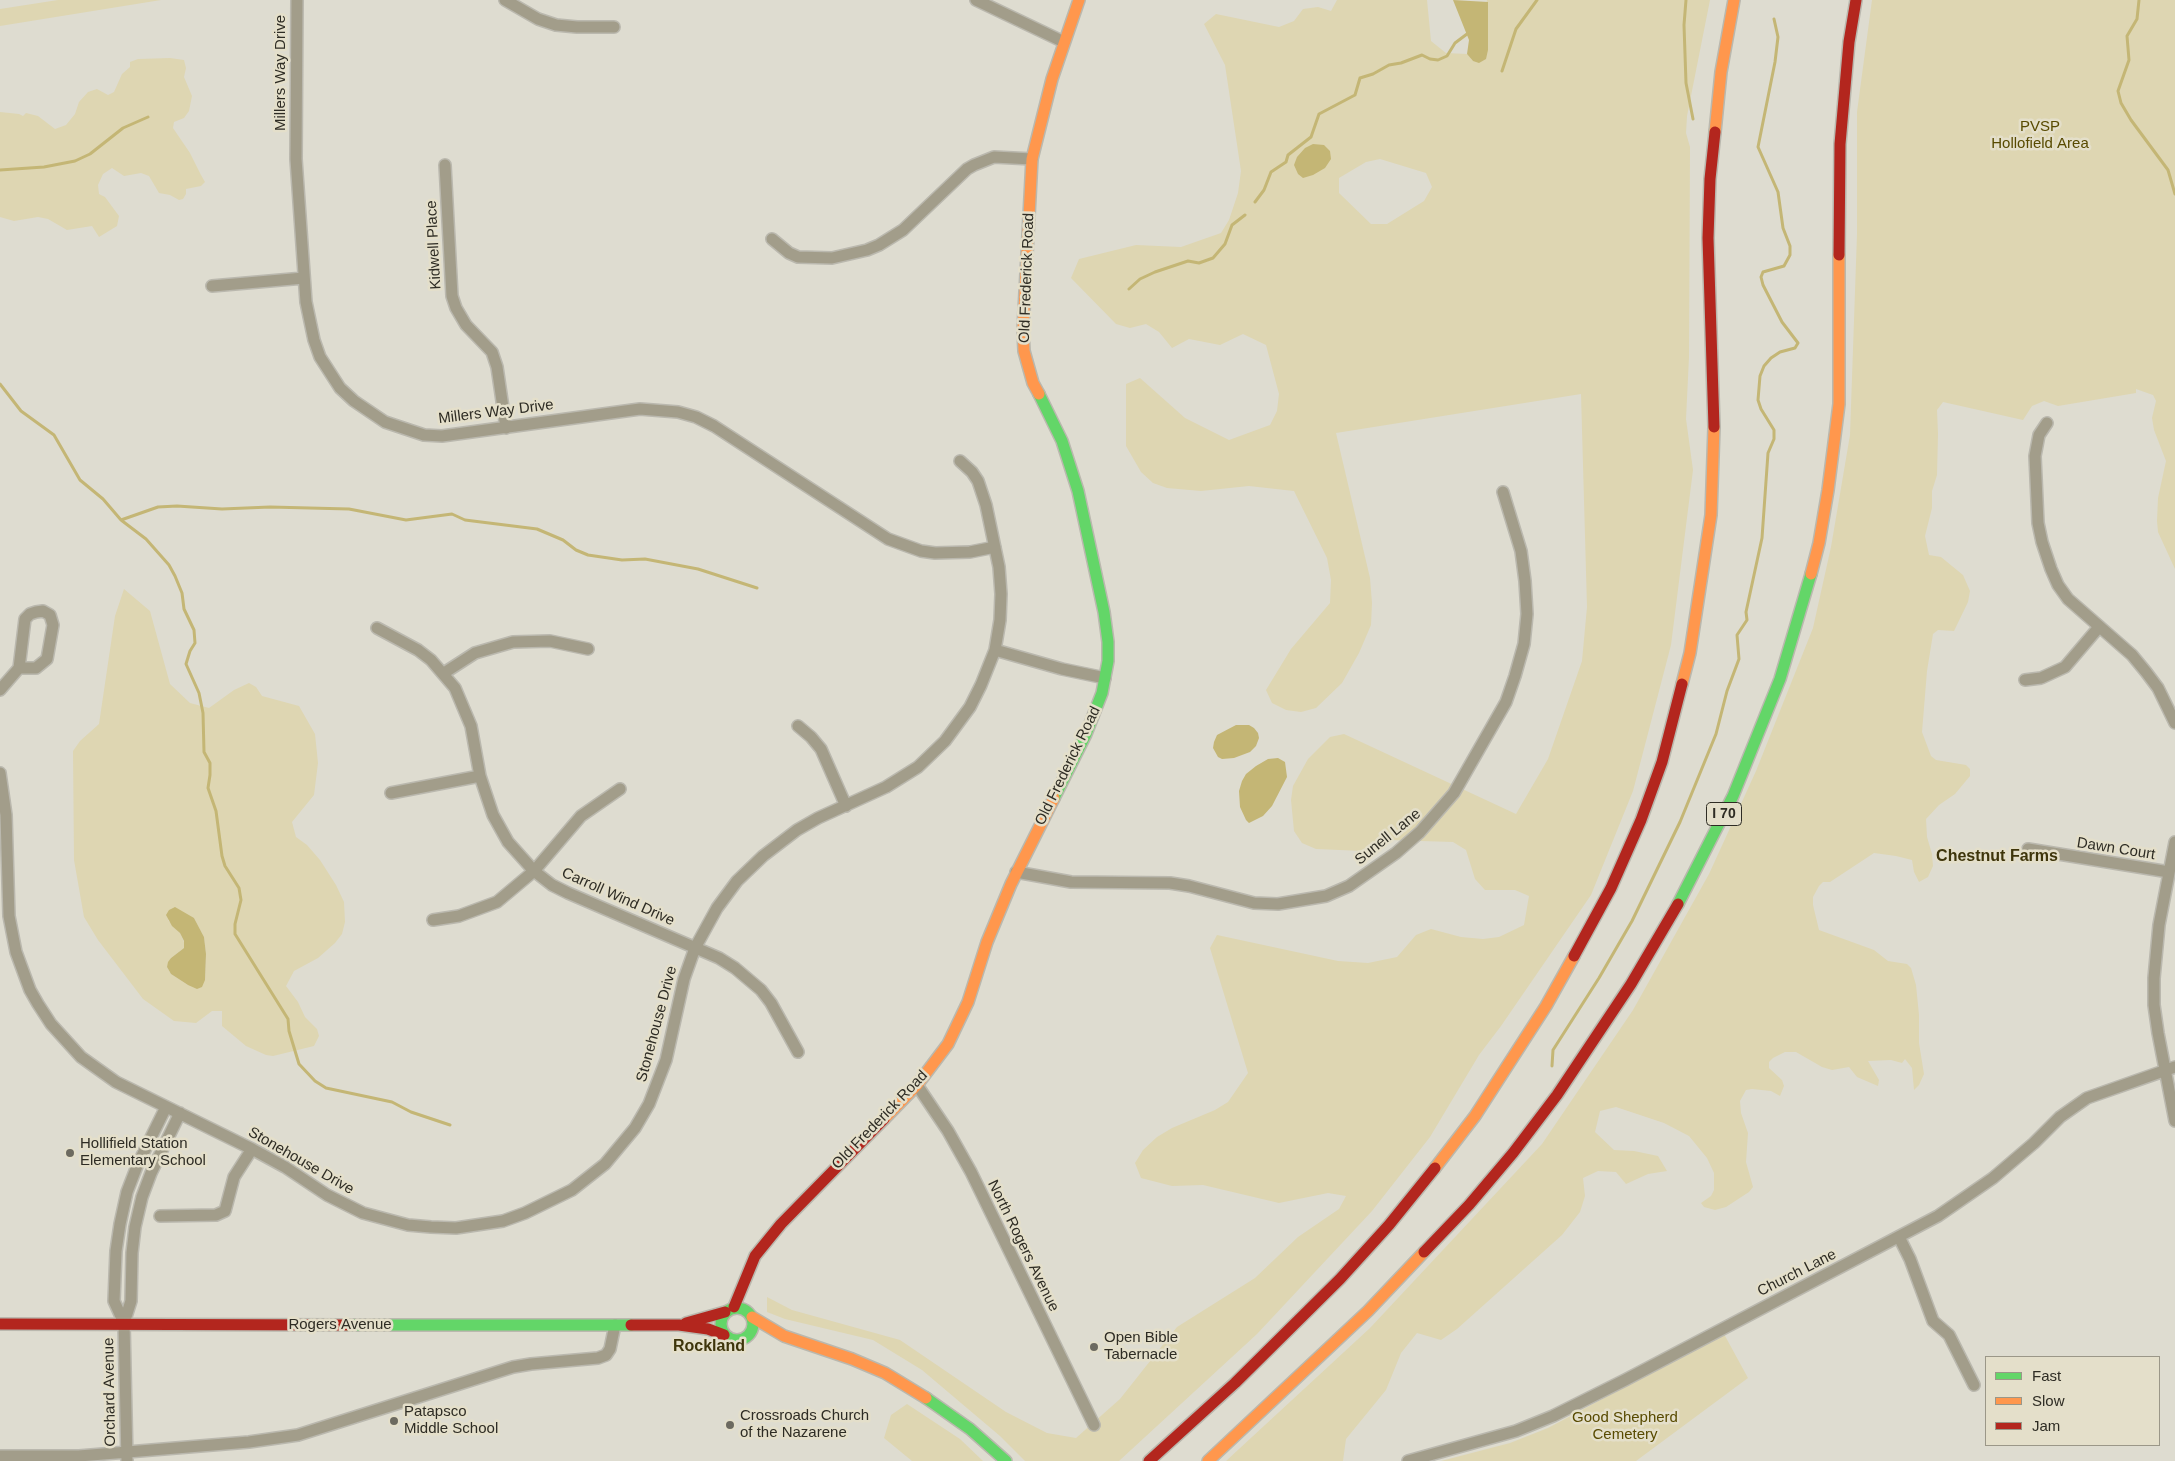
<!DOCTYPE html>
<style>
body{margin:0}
#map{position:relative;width:2175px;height:1461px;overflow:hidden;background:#dedcd0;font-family:Arial,sans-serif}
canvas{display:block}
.legend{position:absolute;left:1985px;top:1356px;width:175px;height:90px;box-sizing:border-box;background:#e4dfca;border:1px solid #9b9788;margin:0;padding:6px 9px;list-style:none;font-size:15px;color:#2e2c24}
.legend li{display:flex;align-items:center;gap:10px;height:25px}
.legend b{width:25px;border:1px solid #9b9788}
</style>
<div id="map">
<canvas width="2175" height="1461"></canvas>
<ul class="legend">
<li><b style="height:6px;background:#63d668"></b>Fast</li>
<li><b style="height:6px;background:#ff974d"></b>Slow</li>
<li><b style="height:6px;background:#b3261e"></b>Jam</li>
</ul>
</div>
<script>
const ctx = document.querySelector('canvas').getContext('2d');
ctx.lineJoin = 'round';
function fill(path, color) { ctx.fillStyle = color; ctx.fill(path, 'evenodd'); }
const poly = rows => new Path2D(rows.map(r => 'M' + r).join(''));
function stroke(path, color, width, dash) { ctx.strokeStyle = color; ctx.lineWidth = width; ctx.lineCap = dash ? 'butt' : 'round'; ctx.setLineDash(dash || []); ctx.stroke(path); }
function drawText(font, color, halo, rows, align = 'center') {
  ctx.font = font + ' Arial,sans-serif'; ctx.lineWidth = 5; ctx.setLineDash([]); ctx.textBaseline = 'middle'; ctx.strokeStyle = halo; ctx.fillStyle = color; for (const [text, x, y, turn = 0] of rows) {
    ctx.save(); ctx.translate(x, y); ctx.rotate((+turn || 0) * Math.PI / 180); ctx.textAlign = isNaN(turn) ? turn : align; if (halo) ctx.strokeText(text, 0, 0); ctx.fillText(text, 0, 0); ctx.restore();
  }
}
fill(poly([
 [58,0,161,0,0,26,0,9],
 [1337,0,1427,0,1431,41,1446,53,1467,54,1473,61,1487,0,1710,0,1687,116,1686,133,1690,147,1689,357,1686,419,1693,470,1671,645,1633,791,1591,895,1501,1026,1479,1055,1430,1137,1372,1211,1257,1334,1119,1461,1025,1461,1000,1436,922,1370,873,1340,785,1319,767,1312,767,1297,792,1310,900,1340,1006,1412,1047,1433,1076,1438,1120,1399,1177,1327,1255,1278,1298,1237,1339,1209,1346,1196,1328,1193,1279,1203,1203,1185,1172,1186,1141,1178,1135,1163,1143,1150,1157,1137,1172,1128,1215,1110,1228,1102,1248,1073,1210,948,1217,935,1338,961,1368,963,1397,957,1416,935,1431,929,1461,937,1483,939,1499,937,1524,925,1529,896,1515,890,1485,890,1475,879,1466,850,1453,842,1389,840,1363,851,1316,849,1302,843,1294,831,1291,800,1293,786,1308,759,1330,737,1344,734,1516,814,1548,759,1582,661,1587,607,1581,394,1336,433,1370,578,1372,603,1371,625,1359,653,1342,683,1316,708,1301,712,1286,710,1272,703,1266,690,1291,649,1330,603,1331,580,1327,558,1294,491,1249,486,1201,491,1167,488,1153,483,1141,472,1126,446,1126,384,1140,378,1185,418,1229,440,1270,425,1277,411,1279,394,1266,345,1243,334,1220,345,1189,339,1172,348,1159,332,1146,324,1130,328,1116,324,1071,278,1079,259,1136,245,1181,247,1221,233,1229,220,1238,193,1241,171,1225,65,1204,24,1216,14,1279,27,1294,21,1303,9,1318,7,1331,11],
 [1380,159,1426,173,1432,187,1424,201,1387,224,1371,224,1339,193,1339,178,1366,162],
 [1872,0,2175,0,2175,569,2158,532,2157,521,2158,498,2166,461,2154,430,2152,418,2156,401,2153,395,2136,389,2136,393,2058,406,2044,401,2032,406,2023,420,1943,402,1937,410,1938,434,1937,475,1932,491,1932,508,1925,536,1929,555,1941,557,1963,575,1970,591,1968,602,1954,631,1938,630,1933,634,1927,671,1922,732,1931,756,1936,760,1966,765,1970,769,1970,776,1955,794,1939,805,1926,819,1927,837,1932,854,1933,866,1928,877,1919,882,1914,872,1912,860,1896,856,1874,853,1830,882,1823,882,1819,886,1813,897,1813,905,1819,930,1874,950,1888,961,1907,964,1911,968,1916,985,1919,1015,1919,1043,1924,1074,1919,1085,1914,1090,1912,1068,1905,1059,1902,1063,1891,1060,1868,1061,1879,1080,1878,1086,1857,1077,1849,1067,1832,1070,1822,1067,1796,1052,1785,1052,1773,1058,1769,1062,1769,1068,1782,1080,1784,1086,1780,1096,1771,1091,1752,1089,1746,1090,1740,1101,1741,1113,1748,1133,1746,1162,1753,1187,1749,1192,1726,1207,1715,1210,1704,1207,1701,1203,1711,1196,1714,1190,1714,1173,1707,1158,1689,1136,1664,1123,1616,1107,1600,1111,1595,1132,1614,1150,1634,1151,1658,1156,1667,1171,1648,1174,1626,1184,1616,1172,1598,1171,1583,1178,1585,1196,1580,1212,1562,1235,1457,1329,1441,1340,1417,1333,1401,1353,1386,1390,1346,1439,1343,1461,1226,1461,1370,1328,1542,1144,1633,1010,1709,874,1756,771,1813,628,1831,547,1850,435,1857,234,1857,112],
 [170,58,184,60,186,68,184,77,192,96,189,111,184,118,174,122,173,128,190,153,201,175,205,182,201,186,186,189,186,194,183,199,179,200,170,195,159,193,149,176,141,173,124,176,112,168,103,174,98,185,99,194,105,197,119,216,117,226,99,237,92,226,67,230,48,219,38,217,14,221,0,217,0,112,19,114,23,116,26,113,38,116,55,129,66,125,75,114,79,102,88,92,97,89,108,95,114,92,122,74,130,67,130,62,138,59],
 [124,589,150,611,170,684,190,703,209,708,234,690,249,683,256,687,262,696,299,706,315,734,318,763,314,795,292,822,296,837,307,845,320,860,336,885,344,902,345,922,342,934,335,943,318,958,294,971,286,986,298,1002,305,1017,317,1029,319,1036,314,1046,273,1056,266,1055,246,1046,222,1026,222,1011,212,1011,196,1023,174,1021,143,999,98,940,84,917,74,860,73,751,80,741,99,724,115,616],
 [194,918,204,937,206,954,205,980,188,985,171,974,167,967,171,958,184,948,184,942,180,933,168,920],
 [1724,1334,1748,1378,1636,1461,1441,1461,1510,1443,1548,1428],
 [907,1404,960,1439,983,1461,912,1461,884,1438,891,1415]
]), '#ded6b2');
fill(poly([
 [1453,0,1488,2,1488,50,1486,59,1479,63,1473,61,1467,54,1469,40],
 [1313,144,1324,145,1330,151,1331,159,1325,168,1313,175,1303,178,1298,174,1294,165,1297,157,1305,148],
 [1236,725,1249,725,1254,728,1258,733,1259,738,1256,746,1250,752,1234,758,1222,759,1218,757,1213,748,1214,742,1217,735],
 [1278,758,1285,762,1287,777,1272,806,1263,816,1249,823,1246,820,1240,807,1239,791,1242,781,1246,774,1256,766,1268,759],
 [175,907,194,918,204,937,206,954,205,980,202,987,197,989,188,985,171,974,167,967,168,962,171,958,184,948,184,941,180,933,172,926,166,915,169,910]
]), '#c4b675');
stroke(poly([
 [1686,0,1684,25,1686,83,1693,119],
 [2139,0,2137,19,2127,36,2129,60,2118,91,2121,103,2131,120,2168,170,2175,194],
 [1502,71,1516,29,1537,0],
 [0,170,44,167,75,161,90,154,123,128,148,117],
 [1255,202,1264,190,1271,172,1286,162,1288,155,1311,137,1319,114,1355,95,1360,78,1373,74,1389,65,1401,63,1422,55,1430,59,1438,60,1447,56,1455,43,1467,34],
 [1129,289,1140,279,1155,272,1188,261,1199,263,1213,258,1225,244,1232,225,1245,215],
 [0,384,21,411,54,435,80,480,103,499,121,520,146,539,169,565,175,576,182,593,184,609,194,630,195,643,190,651,186,664,199,693,203,713,204,752,210,763,210,775,208,788,216,811,222,856,225,866,239,888,241,900,235,924,235,934,288,1019,289,1031,299,1064,315,1081,326,1088,392,1102,411,1112,450,1125],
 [121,520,158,507,177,506,222,509,270,507,349,509,406,520,452,514,465,520,537,529,563,540,576,550,588,555,622,560,645,559,698,569,757,588],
 [1552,1066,1553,1050,1599,978,1632,921,1680,822,1716,734,1727,691,1739,659,1737,635,1747,620,1746,612,1762,538,1768,453,1774,439,1774,430,1761,409,1758,400,1760,376,1764,366,1771,358,1780,352,1795,348,1798,343,1782,322,1763,285,1761,277,1763,272,1784,266,1790,255,1790,246,1783,228,1778,192,1758,147,1775,62,1778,37,1774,19]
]), '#c4b675', 3);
const street = poly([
 [297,0,296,159,306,302,314,340,320,357,340,388,354,401,385,422,424,435,442,436,640,409,678,412,696,417,714,426,888,539,921,551,935,553,970,552,995,547],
 [505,0,538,19,556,25,577,27,614,27],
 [976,0,1064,42],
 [445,165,452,296,456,308,466,325,492,352,497,367,506,428],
 [772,239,789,253,798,257,832,258,867,250,879,245,903,230,967,169,974,165,994,157,1032,159],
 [212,286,304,278],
 [2047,423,2039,435,2035,456,2038,523,2042,542,2051,569,2058,585,2068,599,2132,655,2146,672,2158,688,2175,723],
 [377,628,418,650,431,660,455,688,471,726,480,776,493,815,508,842,534,871,552,885,568,893,719,958,735,968,761,990,771,1003,798,1052],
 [995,650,1062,669,1105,678],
 [444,673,475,653,513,642,550,641,588,649],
 [2025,680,2041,678,2065,667,2099,627],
 [0,690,19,668,25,619,30,614,36,612,43,611,50,615,53,625,47,659,36,668,19,668],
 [798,726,811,737,821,749,846,806],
 [0,773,6,815,9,916,16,952,30,990,38,1004,51,1024,81,1057,116,1082,252,1149,285,1167,327,1195,363,1213,408,1225,431,1227,456,1228,503,1221,525,1213,572,1190,605,1164,635,1128,649,1104,666,1060,684,979,695,948,717,908,737,881,763,856,797,830,818,818,886,787,918,767,945,741,970,707,981,685,995,650,1000,620,1001,594,999,567,986,505,978,481,972,472,960,461],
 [391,793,480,776],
 [2175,842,2159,925,2154,978,2154,1005,2158,1033,2175,1121],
 [2028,849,2169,872],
 [1016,872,1071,882,1170,883,1189,886,1254,903,1278,904,1326,896,1349,886,1396,853,1420,832,1454,793,1506,702,1515,676,1524,644,1527,614,1525,581,1521,551,1503,492],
 [433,920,459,916,497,902,534,871,581,816,620,789],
 [917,1085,948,1131,971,1172,1094,1425],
 [160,1216,216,1215,225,1211,234,1177,252,1149],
 [1899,1237,1910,1259,1933,1321,1949,1335,1974,1385],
 [124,1323,114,1301,116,1251,120,1224,127,1192,137,1166,166,1107],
 [0,1456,79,1456,249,1442,298,1435,513,1367,531,1364,598,1358,606,1355,610,1349,615,1325],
 [127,1461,124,1323,131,1301,132,1253,135,1227,142,1197,151,1173,180,1113],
 [1408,1461,1516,1431,1553,1416,1625,1380,1938,1216,1993,1178,2034,1143,2060,1117,2087,1098,2175,1067]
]);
const fast = poly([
 [1039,394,1062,441,1078,491,1104,612,1108,642,1108,661,1102,693,1086,734,1054,798],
 [1678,904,1733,796,1780,679,1811,574],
 '721 1324a16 16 0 1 1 32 0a16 16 0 1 1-32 0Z',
 [348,1325,631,1325],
 [926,1398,970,1429,1006,1461]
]);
const slow = poly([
 [1715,132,1721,72,1734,0],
 [1039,394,1033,383,1024,351,1023,330,1032,159,1052,79,1079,0],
 [1811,574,1819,543,1828,490,1839,404,1839,255],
 [1682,684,1690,653,1711,515,1714,427],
 [884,1119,917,1085,948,1044,968,1002,987,942,1011,884,1054,798],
 [1435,1168,1475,1116,1546,1006,1574,956],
 [752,1317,784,1336,852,1359,885,1373,926,1398],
 [1208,1461,1368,1311,1424,1252]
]);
const jam = poly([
 [1839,255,1840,144,1849,42,1856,0],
 [1714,427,1708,238,1710,179,1715,132],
 [1574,956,1611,888,1641,820,1662,762,1682,684],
 [1424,1252,1469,1205,1513,1153,1557,1095,1631,984,1678,904],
 [734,1307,755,1256,781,1224,884,1119],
 [686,1323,725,1312],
 [0,1324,348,1325],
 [631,1325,679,1325,708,1329,724,1335],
 [1149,1461,1235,1383,1340,1279,1389,1225,1435,1168]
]);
stroke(street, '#bab8ae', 14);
stroke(fast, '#bab8ae', 14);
stroke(slow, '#bab8ae', 14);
stroke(jam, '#bab8ae', 14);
stroke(street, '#a29d8a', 11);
stroke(fast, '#63d668', 11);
stroke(slow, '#ff974d', 11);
stroke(jam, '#b3261e', 11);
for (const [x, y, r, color] of [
 [70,1153,5,"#6c6a60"],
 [1094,1347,5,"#6c6a60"],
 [394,1421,5,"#6c6a60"],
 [730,1425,5,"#6c6a60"]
]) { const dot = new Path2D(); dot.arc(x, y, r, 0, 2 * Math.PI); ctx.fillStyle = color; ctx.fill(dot); stroke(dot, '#e4dfca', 2); }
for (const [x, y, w] of [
 [1724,814,35]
]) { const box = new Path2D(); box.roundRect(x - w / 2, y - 11.5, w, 23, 4); ctx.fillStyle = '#e4dfca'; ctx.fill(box); stroke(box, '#2e2c24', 1); }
drawText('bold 14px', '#2e2c24', null, [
 ["I 70",1724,814]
]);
drawText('15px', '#2e2c24', '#e4dfca', [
 ["Millers Way Drive",281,73,-90],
 ["Kidwell Place",434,245,-93],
 ["Old Frederick Road",1027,278,-88],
 ["Millers Way Drive",496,412,-7],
 ["Old Frederick Road",1068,766,-64],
 ["Sunell Lane",1388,837,-39],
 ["Dawn Court",2116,849,9],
 ["Carroll Wind Drive",618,897,24],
 ["Stonehouse Drive",657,1024,-75],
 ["Old Frederick Road",880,1120,-46],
 ["Stonehouse Drive",301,1161,30],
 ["North Rogers Avenue",1023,1246,64],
 ["Church Lane",1797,1273,-27],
 ["Rogers Avenue",340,1325],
 ["Orchard Avenue",110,1392,-91]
]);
drawText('15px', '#584a01', '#e4dfca', [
 ["PVSP",2040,127],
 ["Hollofield Area",2040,144],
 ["Good Shepherd",1625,1418],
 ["Cemetery",1625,1435]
]);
drawText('15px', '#2e2c24', '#e4dfca', [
 ["Hollifield Station",80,1144],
 ["Elementary School",80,1161],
 ["Open Bible",1104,1338],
 ["Tabernacle",1104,1355],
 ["Patapsco",404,1412],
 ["Middle School",404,1429],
 ["Crossroads Church",740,1416],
 ["of the Nazarene",740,1433]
], 'left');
drawText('bold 16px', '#3e350b', '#e4dfca', [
 ["Chestnut Farms",1997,857],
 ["Rockland",709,1347]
]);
</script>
